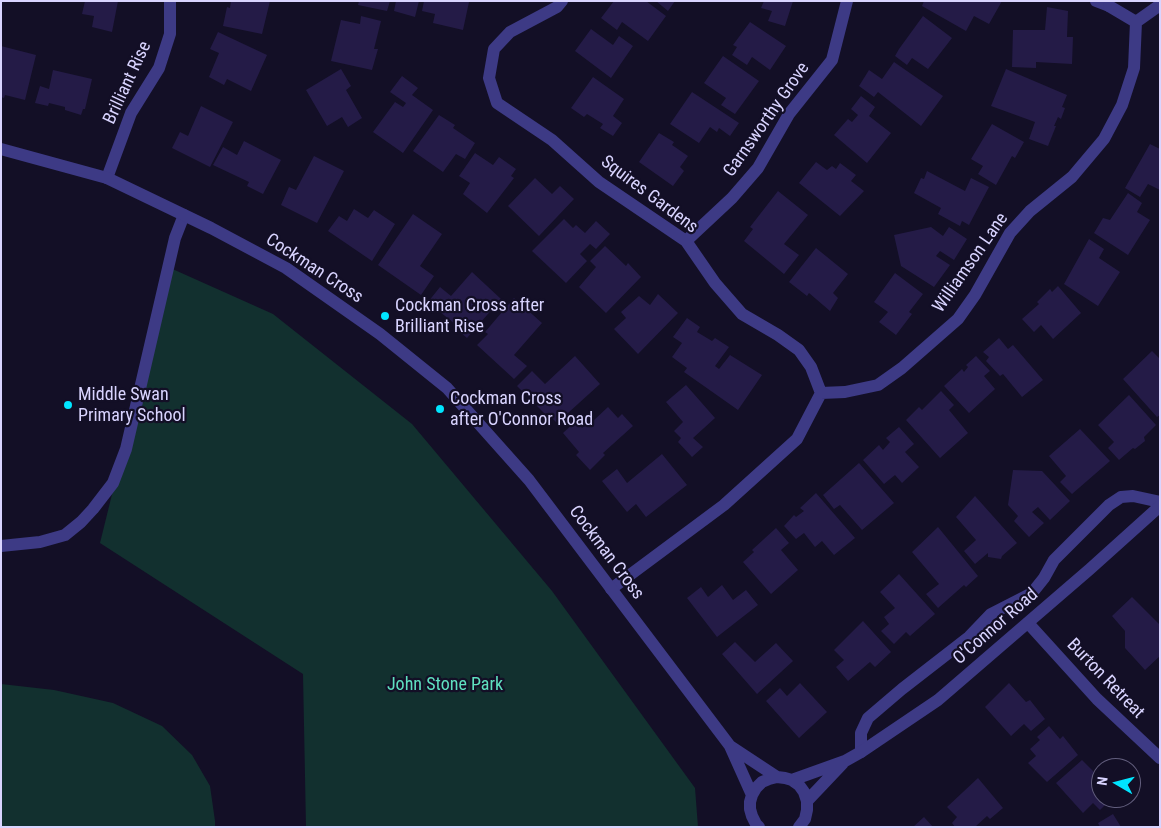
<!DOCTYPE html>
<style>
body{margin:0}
#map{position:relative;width:1161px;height:828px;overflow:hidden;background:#130f26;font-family:"Roboto Condensed",sans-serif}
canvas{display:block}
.frame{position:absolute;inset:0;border:2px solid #d9d4ff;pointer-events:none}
.north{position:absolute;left:1091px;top:758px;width:50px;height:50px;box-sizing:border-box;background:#130f26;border:1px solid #625e7d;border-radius:50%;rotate:278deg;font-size:14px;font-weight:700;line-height:20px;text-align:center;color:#d9d4ff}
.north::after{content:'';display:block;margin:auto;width:18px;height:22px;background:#00e5ff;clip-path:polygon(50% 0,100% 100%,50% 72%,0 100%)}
</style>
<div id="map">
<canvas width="1161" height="828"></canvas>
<div class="frame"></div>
<div class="north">N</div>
</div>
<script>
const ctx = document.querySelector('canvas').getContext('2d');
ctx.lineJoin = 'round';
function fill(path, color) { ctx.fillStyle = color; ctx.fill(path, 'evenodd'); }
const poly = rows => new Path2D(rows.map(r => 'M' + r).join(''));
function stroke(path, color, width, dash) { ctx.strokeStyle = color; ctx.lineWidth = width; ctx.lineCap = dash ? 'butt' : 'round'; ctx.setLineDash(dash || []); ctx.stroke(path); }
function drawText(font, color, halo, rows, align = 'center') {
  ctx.font = font + ' "Roboto Condensed",sans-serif'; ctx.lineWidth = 4.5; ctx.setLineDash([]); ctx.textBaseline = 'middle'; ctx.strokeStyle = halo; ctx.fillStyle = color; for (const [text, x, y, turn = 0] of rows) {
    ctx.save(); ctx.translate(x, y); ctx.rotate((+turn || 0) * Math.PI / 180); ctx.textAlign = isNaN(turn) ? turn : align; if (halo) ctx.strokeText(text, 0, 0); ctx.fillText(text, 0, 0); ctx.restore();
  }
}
fill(poly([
 [168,267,273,314,412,424,552,591,695,788,698,827,306,827,303,674,100,543],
 [1,684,54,690,113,703,162,726,192,755,210,786,215,821,215,827,1,827]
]), '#12302f');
fill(poly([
 [85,1,118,1,112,32,92,27,94,16,82,14],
 [231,1,270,1,262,34,223,26,227,7,230,8],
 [359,1,390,1,387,11,358,5],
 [396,1,419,1,415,17,394,11],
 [424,1,464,1,469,2,463,30,433,23,435,14,422,11],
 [614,1,646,1,666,16,648,41,622,22,617,30,601,18],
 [656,1,675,1,668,11],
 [764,1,793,1,785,26,768,21,772,11,761,8],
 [924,1,1002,1,989,24,974,16,966,31,922,6],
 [1047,7,1068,11,1067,37,1073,37,1072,64,1036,62,1036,68,1012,67,1013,30,1045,30],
 [361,16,381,21,374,49,378,49,372,70,331,61,341,20,360,24],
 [923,16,952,38,928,69,912,58,907,65,895,56,899,49],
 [750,22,786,46,770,70,752,57,747,65,732,55,737,47,733,45],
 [591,29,613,45,619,36,633,46,611,78,575,51],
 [218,32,267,55,251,91,227,79,224,85,209,77,219,53,210,49],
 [1,46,36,55,25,100,5,95,4,98,1,97],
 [723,56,759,81,735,114,721,105,726,98,704,83],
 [894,62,943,96,921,126,878,92,874,97,859,86,869,70,882,79],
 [341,69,351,86,346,90,362,118,348,127,342,117,327,126,306,90],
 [1006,69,1067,95,1062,107,1065,108,1061,119,1058,117,1054,126,1056,126,1048,146,1029,139,1035,122,991,106],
 [53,70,92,79,85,109,83,109,81,115,65,110,65,107,49,103,48,106,35,103,40,86,49,89],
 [402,76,418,88,412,95,433,110,403,153,373,132,395,102,403,107,406,103,390,92],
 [593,77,624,99,613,116,622,123,613,136,600,128,603,124,587,114,584,117,571,108],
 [692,92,739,123,730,136,719,128,717,132,710,127,699,143,670,124],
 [861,96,875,107,869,116,891,133,867,163,834,135,848,119,852,122,858,115,851,109],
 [201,106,233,122,210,167,172,148,180,132,188,136],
 [439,115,455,125,453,128,475,143,465,159,456,154,443,172,413,151],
 [992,124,1024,142,1015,158,1012,156,996,185,978,174,983,166,971,159],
 [659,133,674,142,672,145,688,156,680,167,684,171,673,186,639,162],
 [244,141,281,160,263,194,247,186,249,182,213,165,223,147,237,155],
 [1150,144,1160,149,1160,190,1148,184,1140,197,1125,188],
 [475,153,493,165,499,157,516,169,511,176,514,178,487,213,463,194,470,183,459,176],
 [314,156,344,171,317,223,281,205,289,187,296,190],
 [816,162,827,170,832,166,836,169,840,163,856,175,851,181,864,191,840,216,799,183],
 [927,171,965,191,971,178,989,187,969,225,962,221,960,226,938,214,941,208,914,193,921,178,924,179],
 [535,178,552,194,560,186,574,199,539,236,508,206],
 [778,191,808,215,784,244,799,255,784,274,744,241,753,229,750,227],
 [1128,193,1142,203,1137,212,1150,220,1128,255,1094,233,1103,218,1110,220],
 [354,209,368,218,374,210,395,224,372,261,328,231,339,216,347,221],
 [413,214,442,234,420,266,434,276,421,295,378,265],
 [564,219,573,228,576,225,585,233,596,221,610,234,596,249,590,244,580,254,587,261,566,283,532,251],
 [931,227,943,236,949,227,967,239,954,260,940,251,936,256,950,265,934,287,901,266,894,235],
 [1089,239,1104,249,1099,258,1120,272,1098,306,1064,284],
 [605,246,626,266,628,263,641,277,606,313,579,287,596,267,590,261],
 [816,248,848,274,833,293,838,298,830,311,809,293,807,296,789,282],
 [472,272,501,299,467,338,454,327,456,325,428,302,440,287,451,296],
 [895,273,923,294,909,312,912,314,896,335,879,322,888,312,874,302],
 [1058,286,1081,313,1053,339,1041,325,1034,332,1022,319,1039,304,1037,302,1050,289,1052,292],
 [658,294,678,313,638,354,614,329,626,318,621,312,639,296,650,305],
 [514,298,542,323,514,355,527,366,514,379,477,345,488,334,485,332],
 [687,318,700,327,697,332,712,341,715,338,729,347,715,366,719,369,730,355,762,375,738,410,684,372,687,368,672,357,682,343,673,337],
 [999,338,1008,349,1013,345,1043,380,1022,397,1003,374,1000,376,986,361,989,357,983,352],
 [1152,351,1160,359,1160,415,1157,417,1123,379],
 [575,356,600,384,557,423,547,413,545,414,537,406,539,403,535,398,532,401,517,386,532,371,545,384],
 [976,356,990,371,984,376,995,389,969,413,944,386,962,369,964,372,968,367,966,365],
 [686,385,715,418,693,438,703,447,692,457,678,442,681,438,674,431,683,422,666,402],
 [941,391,954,405,949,410,968,433,940,458,906,420,919,407,922,410],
 [1129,395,1156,425,1144,437,1145,441,1135,449,1133,448,1119,460,1108,448,1114,442,1098,425],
 [608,407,618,418,622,414,633,426,603,453,605,455,590,470,576,455,579,452,563,433,576,421,582,428,592,419,593,421],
 [899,427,914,444,905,452,919,467,902,483,895,475,884,484,863,460,879,445,883,450,890,442,886,438],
 [1080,429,1110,461,1072,494,1060,482,1066,476,1049,456],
 [662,454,687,485,646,517,636,504,627,512,602,481,617,469,627,483],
 [859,463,894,503,862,530,840,505,834,509,823,495],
 [1013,470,1042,471,1070,501,1050,520,1038,507,1032,512,1044,523,1029,537,1014,521,1018,516,1008,505],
 [816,493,855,538,834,555,822,541,815,547,804,533,796,539,784,526,794,515,796,517,804,511,800,508],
 [975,496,1017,543,1002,556,1001,559,988,557,988,553,975,564,964,551,976,540,956,517],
 [938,527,978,576,966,587,964,585,938,608,926,594,939,584,912,552],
 [776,528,789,543,781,550,798,570,771,594,743,562,754,552,752,550],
 [899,574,935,614,910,636,906,632,894,644,881,631,889,624,884,617,895,608,880,592],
 [722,585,733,600,746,590,758,605,717,637,687,598,701,587,708,597],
 [1132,597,1160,625,1160,656,1145,670,1125,648,1125,631,1112,616],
 [863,621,891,652,875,667,870,662,848,681,836,667,844,660,834,650],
 [735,642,755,662,776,643,793,661,757,694,722,654],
 [800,683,827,712,799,738,766,701,780,688,787,696],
 [1009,683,1026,702,1030,700,1045,719,1031,731,1024,724,1011,736,985,707],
 [1049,726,1060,739,1063,736,1078,755,1047,782,1028,763,1036,756,1030,749,1040,740,1037,737],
 [1082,760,1100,778,1097,781,1101,786,1101,798,1112,798,1100,810,1093,803,1083,813,1056,783],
 [978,778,1003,808,990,819,987,816,975,827,955,827,952,823,957,817,947,807],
 [1113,814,1121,827,1100,827,1098,823],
 [924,817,933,827,913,827]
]), '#241b47');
stroke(poly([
 [1096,1,1109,6],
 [1,546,40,542,65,535,81,522,93,509,113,483,126,449,175,238,184,215],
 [861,752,861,733,868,718,902,689,969,637,991,614,1032,593,1044,578,1054,560,1109,505,1121,497,1133,496,1160,502]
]), '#3d3a85', 12);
stroke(poly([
 [562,1,557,7,510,32,494,49,489,78,497,103,552,140,599,182,686,241,715,283,742,314,778,335,799,350,811,367,821,393,797,439,724,505,611,589],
 [1109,6,1136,22,1160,5],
 [107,178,131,113,159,68,170,34,170,1],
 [686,241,732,198,758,168,789,114,832,60,847,1],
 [821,393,845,392,878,385,902,368,958,319,975,295,1010,233,1030,211,1072,177,1104,139,1122,105,1134,68,1136,22],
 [1028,623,1097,699,1160,758]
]), '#3d3a85', 12);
stroke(poly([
 [1,149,107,178,211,228,286,268,380,334,447,388,529,480,730,746,752,795],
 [730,746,777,777],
 [792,780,845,761,861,752,938,700,1090,569,1160,506],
 [807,801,843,763],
 [759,827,756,824,752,816,750,809,750,802,752,795,756,788,762,782,769,779,777,777,785,778,792,780,799,785,804,792,807,801,807,810,805,819,799,827]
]), '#3d3a85', 12);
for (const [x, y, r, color] of [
 [385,316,5,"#00e5ff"],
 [68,405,5,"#00e5ff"],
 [440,409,5,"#00e5ff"]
]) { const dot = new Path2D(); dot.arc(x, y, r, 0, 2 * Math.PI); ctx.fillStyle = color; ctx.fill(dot); stroke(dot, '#130f26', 2); }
drawText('18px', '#d9d4ff', '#130f26', [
 ["Brilliant Rise",128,83,-65],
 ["Garnsworthy Grove",767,120,-55],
 ["Squires Gardens",649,195,37],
 ["Williamson Lane",971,263,-55],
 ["Cockman Cross",314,269,33],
 ["Cockman Cross",606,553,53],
 ["O'Connor Road",996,627,-41],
 ["Burton Retreat",1105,679,46]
]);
drawText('18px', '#d9d4ff', '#130f26', [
 ["Cockman Cross after",395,306],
 ["Brilliant Rise",395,327],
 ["Middle Swan",78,395],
 ["Primary School",78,416],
 ["Cockman Cross",450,399],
 ["after O'Connor Road",450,420]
], 'left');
drawText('18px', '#5fe0c0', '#130f26', [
 ["John Stone Park",445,685]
]);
</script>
